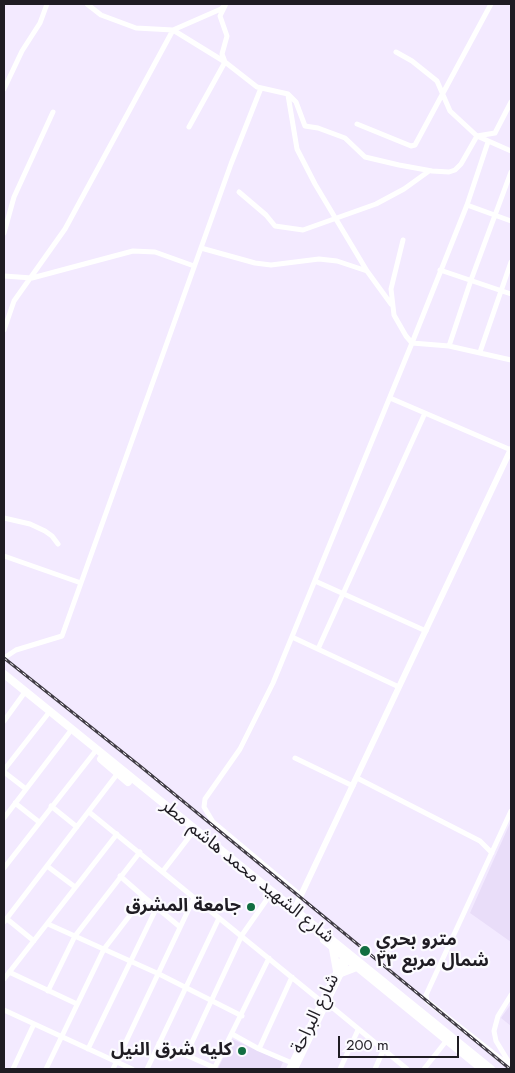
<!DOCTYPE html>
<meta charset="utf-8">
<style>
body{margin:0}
#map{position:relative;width:515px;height:1073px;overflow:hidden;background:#f3eaff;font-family:Jost,sans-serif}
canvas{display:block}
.frame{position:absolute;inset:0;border:5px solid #1f1c23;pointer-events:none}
.scale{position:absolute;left:338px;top:1036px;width:121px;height:22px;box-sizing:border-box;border:2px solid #1f1c23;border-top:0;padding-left:6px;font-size:15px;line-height:18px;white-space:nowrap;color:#1f1c23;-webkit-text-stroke:4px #fcfbff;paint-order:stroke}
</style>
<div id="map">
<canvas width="515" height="1073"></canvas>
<div class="frame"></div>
<div class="scale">200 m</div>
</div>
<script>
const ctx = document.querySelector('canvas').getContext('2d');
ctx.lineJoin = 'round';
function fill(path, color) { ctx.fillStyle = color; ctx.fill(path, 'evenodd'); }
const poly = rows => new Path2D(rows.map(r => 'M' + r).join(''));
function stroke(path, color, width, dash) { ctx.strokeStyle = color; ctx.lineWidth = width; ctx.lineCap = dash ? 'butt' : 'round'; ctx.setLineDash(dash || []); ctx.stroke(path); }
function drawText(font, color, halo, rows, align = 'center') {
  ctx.font = font + ' Jost,"Noto Sans Arabic",sans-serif'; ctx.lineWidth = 4.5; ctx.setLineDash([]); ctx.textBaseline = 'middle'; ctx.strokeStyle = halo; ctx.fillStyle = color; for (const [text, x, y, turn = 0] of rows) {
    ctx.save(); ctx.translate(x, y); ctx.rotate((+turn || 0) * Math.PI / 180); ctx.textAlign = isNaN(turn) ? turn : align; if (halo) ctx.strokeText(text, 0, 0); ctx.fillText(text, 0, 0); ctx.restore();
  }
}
fill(poly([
 [511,821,511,942,470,913],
 [511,1004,511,1026,501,1018],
 [232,1039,283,1062,280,1069,218,1069]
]), '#e9ddf9');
stroke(poly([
 [87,4,101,15,136,28,173,30,225,62,257,87,288,94,296,102,305,126,318,128,345,138,365,157,399,165,432,171,449,172,455,170,461,164,477,136,495,133,511,102],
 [396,52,412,61,437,81,450,111,477,136,511,151],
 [4,89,22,51,40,23,47,4],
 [288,95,297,149,315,184,367,271,391,304],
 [357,124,411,146,415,145,491,4],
 [189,127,225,62,222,54,227,36,220,16,225,6],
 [239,192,266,215,275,226,303,230,376,204,404,189,429,171],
 [467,205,511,221],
 [4,233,14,197,53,112],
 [403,240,391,289,394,315,406,336,412,343,449,346,511,360],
 [201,248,255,263,271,265,319,259,337,261,367,271],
 [440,270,511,294],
 [4,276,32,278,133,251,155,252,194,266],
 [4,330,14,301,65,229,173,30,221,9,226,4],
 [449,346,471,280,511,172],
 [480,352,511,262],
 [390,398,511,450],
 [4,518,30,524,45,531,52,536,58,544],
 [4,556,81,583],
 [315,581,426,631],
 [292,637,399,687],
 [318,649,425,413],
 [4,658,16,650,62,636,231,164,261,88],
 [4,721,25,692],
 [295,758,353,786],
 [4,770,47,715],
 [4,772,26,789],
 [357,778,480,841,492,853],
 [15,803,39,822],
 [51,806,77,827],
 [89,812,322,1002],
 [4,818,69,733],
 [47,866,75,887],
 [4,868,94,753],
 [163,871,193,832],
 [120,876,144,897],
 [300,895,213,822,204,807,205,799,240,749,273,683,412,343,467,205,488,142],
 [7,919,34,941],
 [4,922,118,773],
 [48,924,159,974,242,1016],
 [9,972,77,1004],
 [4,979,117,834],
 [48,991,75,936,140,852],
 [327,1003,407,1069],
 [4,1010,132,1069],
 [232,1034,259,1049,292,1063],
 [159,1043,215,1068],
 [88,1049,157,907],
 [259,1049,292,977],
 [186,1055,242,935,270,895],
 [510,1064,496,1041,494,1031,498,1016,511,995],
 [511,1067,427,1001,426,995,511,811],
 [13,1069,34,1024],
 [46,1069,104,949,144,897,180,927],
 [113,1069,194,898],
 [147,1069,219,918],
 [214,1069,269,958],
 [340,1069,358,1030],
 [375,1069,383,1051],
 [424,1069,447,1040]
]), '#fff', 5);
stroke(poly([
 [294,910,511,449],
 [289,1069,343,958],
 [295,1069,347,961]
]), '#fff', 6);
stroke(poly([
 [4,674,491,1069],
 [101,759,128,782],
 [324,940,482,1069],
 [333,949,337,971],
 [341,973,354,968]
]), '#fff', 8);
const rail = poly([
 [4,658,140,766,510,1069]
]);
stroke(rail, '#403c45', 3);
stroke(rail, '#fcfbff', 1, [4]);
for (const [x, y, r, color] of [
 [251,907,5,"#116d41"],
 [365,951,6,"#116d41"],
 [242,1051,5,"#116d41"]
]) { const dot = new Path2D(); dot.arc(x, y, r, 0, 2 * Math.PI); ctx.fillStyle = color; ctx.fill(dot); stroke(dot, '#fcfbff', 2); }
drawText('18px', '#1f1c23', '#fcfbff', [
 ["شارع الشهيد محمد هاشم مطر",247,872,39],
 ["شارع البراحة",316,1014,-64]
]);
drawText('bold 18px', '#1f1c23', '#fcfbff', [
 ["جامعة المشرق",241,907],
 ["مترو بحري",376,941,"left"],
 ["شمال مربع ٢٣",376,962,"left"],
 ["كليه شرق النيل",232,1051]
], 'right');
</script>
